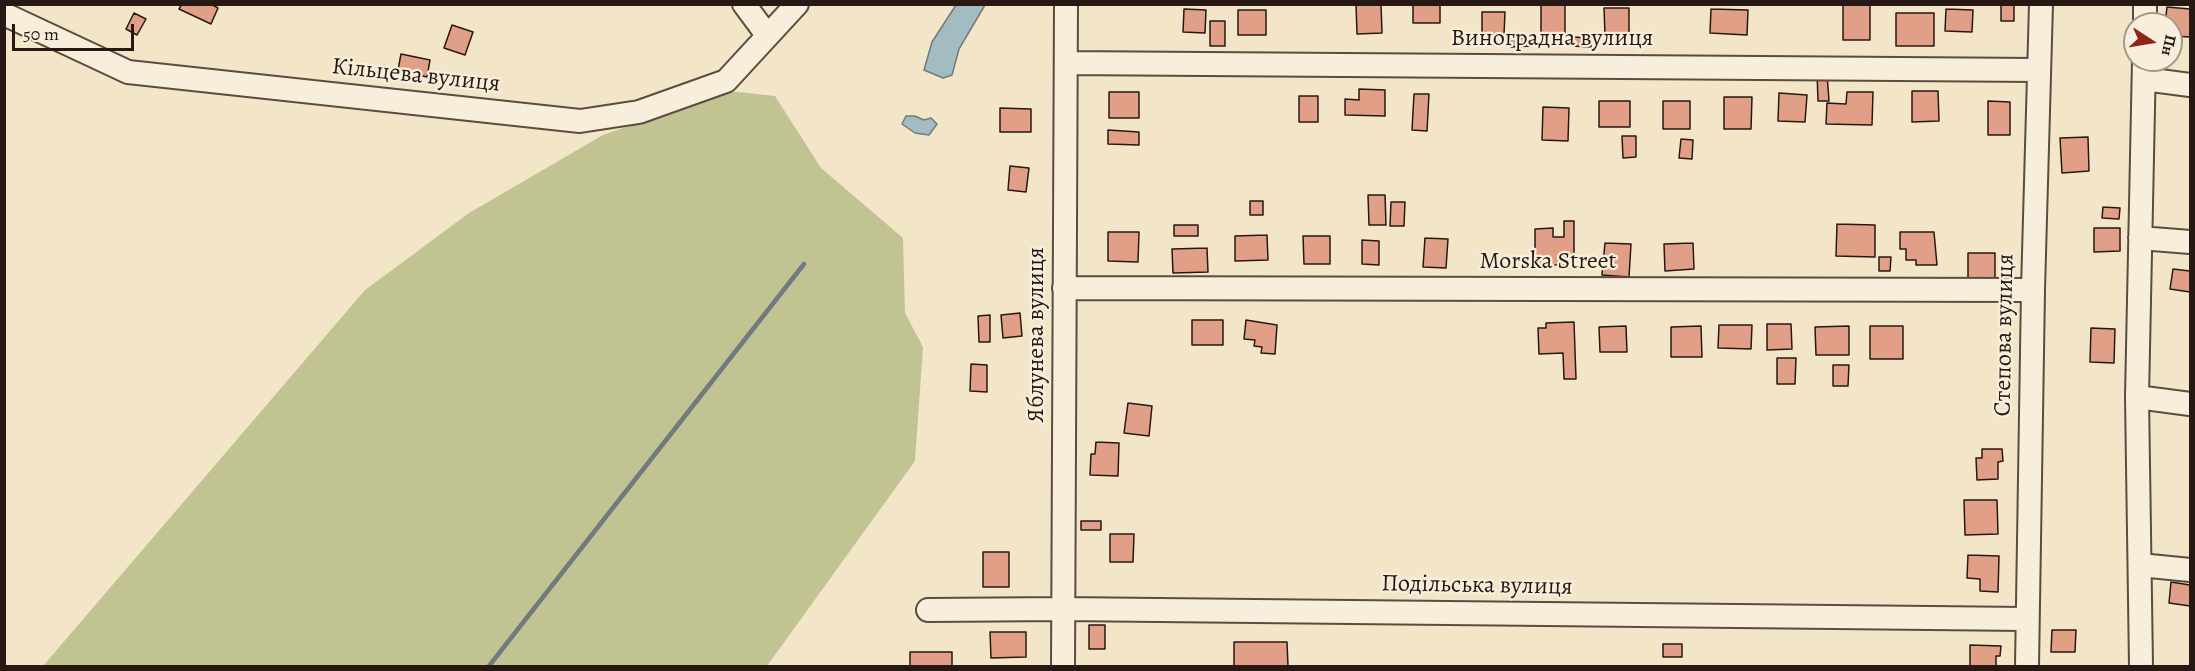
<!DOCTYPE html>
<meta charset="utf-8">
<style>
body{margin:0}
#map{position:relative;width:2195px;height:671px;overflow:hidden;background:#f3e6c8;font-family:Alegreya,serif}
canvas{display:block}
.frame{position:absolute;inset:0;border:6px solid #271813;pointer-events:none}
.north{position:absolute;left:2123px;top:12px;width:60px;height:60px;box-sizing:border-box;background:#f7efdb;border:2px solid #a4998b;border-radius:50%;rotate:102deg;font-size:16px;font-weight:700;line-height:24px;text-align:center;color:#271813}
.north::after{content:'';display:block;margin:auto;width:21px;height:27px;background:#8f2418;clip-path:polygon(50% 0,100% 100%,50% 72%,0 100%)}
.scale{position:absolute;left:12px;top:24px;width:122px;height:27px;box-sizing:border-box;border:3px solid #271813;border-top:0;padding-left:8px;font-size:18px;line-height:21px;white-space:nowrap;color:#271813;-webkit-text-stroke:4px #f7efdb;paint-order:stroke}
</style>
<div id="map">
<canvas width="2195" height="671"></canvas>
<div class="frame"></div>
<div class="north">Пн</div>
<div class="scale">50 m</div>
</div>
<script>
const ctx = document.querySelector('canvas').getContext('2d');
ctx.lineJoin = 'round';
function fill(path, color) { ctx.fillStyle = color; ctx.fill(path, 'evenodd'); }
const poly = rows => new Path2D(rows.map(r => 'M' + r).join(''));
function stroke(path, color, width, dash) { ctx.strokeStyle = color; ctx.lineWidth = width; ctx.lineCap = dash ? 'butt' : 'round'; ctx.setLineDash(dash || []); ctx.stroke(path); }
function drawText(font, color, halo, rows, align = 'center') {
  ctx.font = font + ' Alegreya,serif'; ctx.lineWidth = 4.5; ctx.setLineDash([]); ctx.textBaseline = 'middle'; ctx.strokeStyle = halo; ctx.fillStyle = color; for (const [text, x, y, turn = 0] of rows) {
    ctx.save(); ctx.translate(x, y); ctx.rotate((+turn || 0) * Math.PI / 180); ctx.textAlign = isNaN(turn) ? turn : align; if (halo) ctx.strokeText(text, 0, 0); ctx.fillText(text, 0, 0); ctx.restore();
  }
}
fill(poly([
 [729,91,775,96,821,168,903,238,905,313,923,347,915,461,767,666,43,666,365,290,469,213,603,135]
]), '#c2c392');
const water = poly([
 [956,5,985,5,959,49,952,75,943,78,924,70,932,42,956,5],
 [906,116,915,116,924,120,931,118,937,124,929,135,915,133,902,124,906,116]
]);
fill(water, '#a3bcc2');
stroke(water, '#717a7c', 1.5);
stroke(poly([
 [489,666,804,264]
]), '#717a7c', 4.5);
const building = poly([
 [182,4,211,4,218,8,211,24,179,9,182,4],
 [1356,4,1381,4,1382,33,1357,34,1356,4],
 [1413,4,1440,4,1440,23,1413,23,1413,4],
 [1541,4,1565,4,1565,36,1541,36,1541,4],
 [1843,4,1870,4,1870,40,1843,40,1843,4],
 [2001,4,2014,4,2014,21,2001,21,2001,4],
 [2167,7,2190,9,2190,37,2171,36,2171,24,2165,24,2167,7],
 [1604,8,1629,8,1629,35,1605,35,1604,8],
 [1184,9,1206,10,1205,33,1183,32,1184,9],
 [1711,9,1748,10,1747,35,1710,33,1711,9],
 [1946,9,1973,10,1972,32,1945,31,1946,9],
 [1238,10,1266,10,1266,35,1238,35,1238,10],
 [1482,12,1505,12,1504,35,1482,34,1482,12],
 [134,13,146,19,137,35,126,29,134,13],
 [1896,13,1934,13,1934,46,1896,46,1896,13],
 [1210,21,1225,21,1225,46,1210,46,1210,21],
 [452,25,473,32,465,55,444,48,452,25],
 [1573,37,1591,38,1591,47,1572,46,1573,37],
 [1530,38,1530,46,1511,47,1511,39,1530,38],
 [401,54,430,60,427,77,398,70,401,54],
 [1817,73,1827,73,1829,101,1818,101,1817,73],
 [1359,89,1385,90,1385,116,1345,115,1345,99,1359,100,1359,89],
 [1912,91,1938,91,1939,121,1912,122,1912,91],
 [1109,92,1139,92,1139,118,1109,118,1109,92],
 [1847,92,1873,92,1872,125,1826,124,1827,103,1846,104,1847,92],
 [1779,93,1807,95,1805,122,1778,121,1779,93],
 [1414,94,1429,94,1427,131,1412,130,1414,94],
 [1299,96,1318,96,1318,122,1299,122,1299,96],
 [1724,97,1752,97,1751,129,1724,129,1724,97],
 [1599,101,1630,101,1630,127,1599,127,1599,101],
 [1663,101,1690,101,1690,129,1663,129,1663,101],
 [1988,101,2010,102,2010,135,1988,135,1988,101],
 [1543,107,1569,108,1568,141,1542,140,1543,107],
 [1000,108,1031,109,1031,132,1000,132,1000,108],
 [1108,130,1139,132,1139,145,1108,144,1108,130],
 [1622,136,1636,136,1636,157,1623,158,1622,136],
 [2088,137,2089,171,2062,173,2060,138,2088,137],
 [1681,139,1693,140,1692,159,1679,158,1681,139],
 [1010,166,1029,168,1026,192,1008,190,1010,166],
 [1368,195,1385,195,1386,225,1369,225,1368,195],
 [1250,201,1263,201,1263,215,1250,215,1250,201],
 [1391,202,1405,202,1404,226,1390,226,1391,202],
 [2103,207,2120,208,2119,219,2102,218,2103,207],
 [1564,221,1574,221,1574,265,1535,265,1535,229,1553,228,1553,237,1564,237,1564,221],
 [1837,224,1875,225,1875,257,1836,256,1837,224],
 [1174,225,1198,225,1198,236,1174,236,1174,225],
 [2094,228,2120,228,2120,251,2094,252,2094,228],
 [1108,232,1139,232,1138,262,1108,261,1108,232],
 [1900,232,1934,232,1937,265,1916,265,1916,260,1906,260,1906,249,1900,249,1900,232],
 [1267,235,1268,260,1235,261,1235,236,1267,235],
 [1303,236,1330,236,1330,264,1304,264,1303,236],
 [1425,238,1448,239,1446,268,1423,267,1425,238],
 [1362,240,1379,241,1379,265,1362,264,1362,240],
 [1605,243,1631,244,1629,277,1602,275,1605,243],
 [1693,243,1694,269,1665,271,1664,244,1693,243],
 [1207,248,1208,272,1173,273,1172,249,1207,248],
 [1968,253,1995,253,1995,283,1968,284,1968,253],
 [1879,257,1891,257,1890,271,1879,271,1879,257],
 [2173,269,2190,271,2190,292,2170,289,2173,269],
 [1020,313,1022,336,1003,338,1001,315,1020,313],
 [990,315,990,342,979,342,978,316,990,315],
 [1192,320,1223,320,1223,345,1192,345,1192,320],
 [1246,320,1277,325,1275,354,1261,353,1262,347,1254,346,1255,340,1244,339,1246,320],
 [1574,322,1576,379,1564,379,1563,353,1539,354,1538,328,1546,328,1546,323,1574,322],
 [1767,324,1791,324,1792,349,1767,350,1767,324],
 [1719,325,1752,325,1751,349,1718,348,1719,325],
 [1626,326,1627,352,1600,352,1599,327,1626,326],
 [1701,326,1702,357,1671,357,1671,327,1701,326],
 [1849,326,1849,355,1816,355,1815,327,1849,326],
 [1870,326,1903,326,1903,359,1870,359,1870,326],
 [2091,328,2115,329,2114,363,2090,362,2091,328],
 [1777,358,1796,358,1795,384,1777,384,1777,358],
 [971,364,987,365,987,392,970,391,971,364],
 [1833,365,1849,365,1848,386,1833,386,1833,365],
 [1128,403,1152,406,1149,436,1124,433,1128,403],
 [1096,442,1119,443,1118,476,1090,475,1091,454,1095,454,1096,442],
 [1982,449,2002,449,2003,461,1998,462,1998,479,1977,480,1976,458,1982,458,1982,449],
 [1964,500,1997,500,1998,534,1965,535,1964,500],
 [1081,521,1101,521,1101,530,1081,530,1081,521],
 [1110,534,1134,534,1133,562,1110,562,1110,534],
 [983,552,1009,552,1009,587,983,587,983,552],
 [1968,555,1999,556,1998,592,1980,591,1980,579,1967,578,1968,555],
 [2171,582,2190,585,2190,606,2169,603,2171,582],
 [1089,625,1105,625,1105,649,1089,649,1089,625],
 [2052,630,2076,630,2075,652,2051,652,2052,630],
 [990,632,1026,632,1026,657,991,658,990,632],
 [1234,642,1287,642,1288,666,1234,666,1234,642],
 [1663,644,1682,644,1682,657,1663,657,1663,644],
 [1970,645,2001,646,2000,656,1996,656,1996,666,1970,666,1970,645],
 [910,652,952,652,952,666,910,666,910,652]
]);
fill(building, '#e29f88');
stroke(building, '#271813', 1.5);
const minor = poly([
 [744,4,767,35],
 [4,14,128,72,580,121,639,112,726,81,797,4],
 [2145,24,2145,4],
 [1066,63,2038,70],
 [2144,79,2190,85],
 [2140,238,2190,242],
 [1064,288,2033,290],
 [2137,397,2190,404],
 [2140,565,2190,570],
 [928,610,1062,609,2026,619],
 [1063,666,1066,4],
 [2027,666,2033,290,2041,4],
 [2141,666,2137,397,2144,60]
]);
stroke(minor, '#5a4c40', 26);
stroke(minor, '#f7efdb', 22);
drawText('24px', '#271813', '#f7efdb', [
 ["Виноградна вулиця",1552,39],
 ["Кільцева вулиця",416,76,6],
 ["Morska Street",1548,262],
 ["Яблунева вулиця",1037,335,-90],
 ["Степова вулиця",2005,335,-89],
 ["Подільська вулиця",1477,586,1]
]);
</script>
